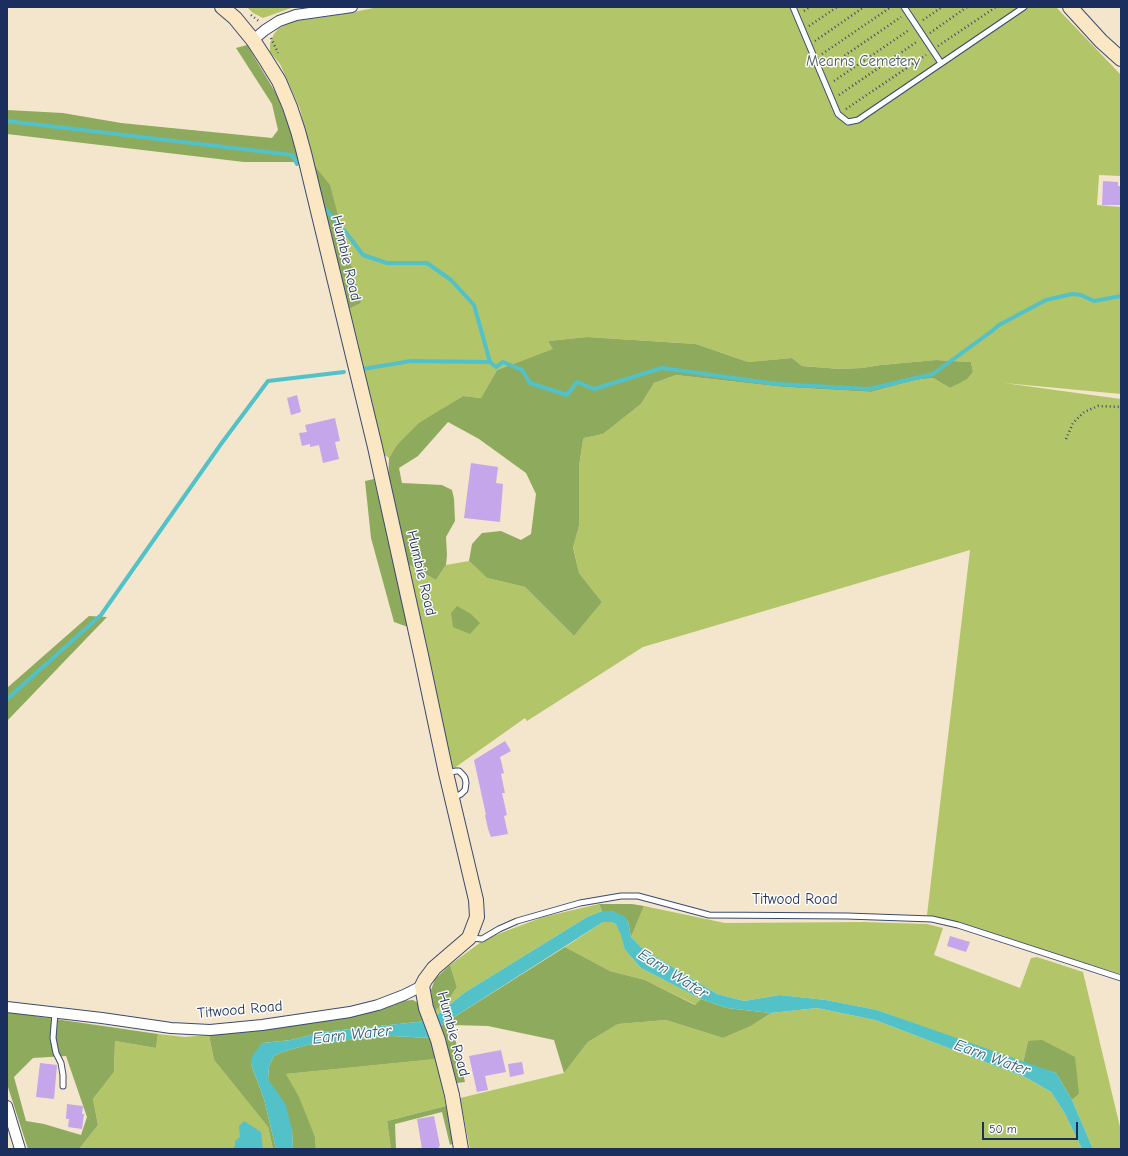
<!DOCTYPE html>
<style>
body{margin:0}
#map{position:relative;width:1128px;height:1156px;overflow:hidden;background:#f3e6cd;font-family:"Comic Neue",sans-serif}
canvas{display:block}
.frame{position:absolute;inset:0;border:8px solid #1b2f5e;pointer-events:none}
.scale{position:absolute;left:982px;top:1122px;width:96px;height:18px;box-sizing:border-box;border:2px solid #1b2f5e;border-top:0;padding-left:5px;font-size:12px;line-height:14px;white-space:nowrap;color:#1b2f5e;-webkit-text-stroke:3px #fdfcf7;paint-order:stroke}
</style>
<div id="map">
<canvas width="1128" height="1156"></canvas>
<div class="frame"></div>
<div class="scale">50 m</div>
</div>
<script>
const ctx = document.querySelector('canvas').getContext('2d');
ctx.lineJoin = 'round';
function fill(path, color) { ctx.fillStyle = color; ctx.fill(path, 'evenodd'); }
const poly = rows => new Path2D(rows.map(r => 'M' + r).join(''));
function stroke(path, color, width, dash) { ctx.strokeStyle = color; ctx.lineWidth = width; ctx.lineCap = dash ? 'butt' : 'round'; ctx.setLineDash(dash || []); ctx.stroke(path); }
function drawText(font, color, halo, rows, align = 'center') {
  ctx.font = font + ' "Comic Neue",sans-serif'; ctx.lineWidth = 3; ctx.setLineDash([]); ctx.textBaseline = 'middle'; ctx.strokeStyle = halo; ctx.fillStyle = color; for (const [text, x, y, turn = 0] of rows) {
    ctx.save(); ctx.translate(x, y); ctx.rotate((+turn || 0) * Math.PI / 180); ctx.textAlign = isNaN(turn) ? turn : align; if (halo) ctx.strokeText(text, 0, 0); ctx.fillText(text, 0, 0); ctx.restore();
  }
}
fill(poly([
 [247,7,294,7,263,18,253,13],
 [378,7,1056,7,1121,75,1121,176,1099,175,1097,205,1121,207,1121,394,1004,383,1121,399,1121,974,927,915,970,550,643,647,527,721,525,718,453,769,406,563,436,580,446,565,469,561,487,578,525,587,574,636,602,602,579,573,573,546,579,526,579,466,583,440,584,438,603,434,641,404,654,383,676,375,782,387,871,392,916,380,933,378,950,388,973,372,971,362,936,360,881,365,862,368,840,369,802,366,792,358,748,362,696,344,587,337,548,341,554,349,497,370,481,398,463,396,444,408,396,446,389,458,380,452,347,310,361,303,313,164,300,109,280,64,270,52,270,43,274,34,279,28,295,21,344,14],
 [599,904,602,911,587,917,464,993,436,1016,434,1011,447,1002,457,987,450,965,485,939,543,917],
 [644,906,725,923,864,922,927,924,943,928,934,955,1020,988,1031,958,1037,957,1083,972,1121,1131,1121,1149,1093,1149,1072,1100,1079,1094,1028,1041,1023,1063,877,1010,826,1000,780,995,744,1001,717,994,643,949,631,937],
 [603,922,611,922,616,924,622,935,625,950,641,968,701,999,696,1005,645,980,610,971,565,947],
 [817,1008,875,1020,1027,1078,1051,1092,1064,1112,1082,1149,470,1149,460,1098,564,1073,588,1042,618,1024,666,1020,723,1038,751,1026,771,1013],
 [158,1034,184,1037,209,1035,214,1060,268,1127,273,1149,79,1149,98,1125,93,1099,114,1072,115,1041,156,1048],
 [436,1059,446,1106,387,1121,391,1149,316,1149,315,1137,286,1074]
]), '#b3c569');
fill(poly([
 [247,45,277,95,296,145,299,162,244,162,7,134,7,110,63,113,121,123,272,138,278,130,272,104,236,48],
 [313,164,330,185,361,303,347,310],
 [587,337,696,344,748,362,792,358,802,366,840,369,862,368,881,365,936,360,971,362,973,372,967,379,950,388,933,378,916,380,871,392,782,387,676,375,654,383,641,404,603,434,584,438,583,440,579,466,579,526,573,547,579,573,602,602,574,636,525,587,487,578,469,561,472,544,482,533,501,531,521,540,531,534,536,494,526,473,479,439,448,422,418,456,399,468,402,483,442,485,452,490,454,499,455,521,446,537,447,555,446,565,436,580,406,563,388,485,389,458,396,446,419,423,463,396,481,398,497,370,553,349,548,341],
 [374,479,408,627,394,622,371,538,365,481],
 [457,606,471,614,480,623,470,634,453,627,451,613],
 [89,616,107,617,7,721,7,688],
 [599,904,632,904,644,906,631,937,628,921,612,911,602,911],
 [565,947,610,971,645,980,695,1005,701,999,727,1008,771,1013,751,1026,723,1038,666,1020,618,1024,588,1042,564,1073,554,1040,488,1026,452,1025,465,1082,457,1083,440,1026],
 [450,965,457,987,447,1002,434,1011,432,1002,431,990,435,979],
 [413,1000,420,1004,427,1021,322,1032,291,1040,262,1043,251,1064,264,1099,276,1149,273,1149,268,1127,214,1060,209,1035,257,1031,369,1012,401,1001],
 [7,1012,158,1034,156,1048,115,1041,114,1072,93,1099,98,1125,79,1149,28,1149,7,1084],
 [66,1056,87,1117,81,1135,44,1124,26,1121,14,1077,33,1058],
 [392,1036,431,1038,436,1059,286,1074,299,1097,315,1137,316,1149,293,1149,292,1130,268,1079,269,1066,274,1056,282,1052,307,1045,338,1041],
 [1042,1040,1075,1057,1079,1094,1072,1100,1056,1073,1023,1063,1028,1041],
 [446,1106,454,1143,450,1145,442,1112,395,1124,396,1149,391,1149,387,1121]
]), '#8eaa5d');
fill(poly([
 [602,911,612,911,624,916,628,921,631,937,643,949,717,994,744,1001,780,995,826,1000,877,1010,1056,1073,1072,1100,1093,1149,1082,1149,1064,1112,1051,1092,1027,1078,875,1020,817,1008,771,1013,727,1008,701,999,641,968,625,950,621,935,616,924,611,922,603,922,440,1026,436,1016,464,993,587,917],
 [427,1021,431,1038,392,1036,338,1041,307,1045,282,1052,274,1056,269,1066,268,1079,286,1105,292,1130,293,1149,276,1149,264,1099,251,1064,252,1056,262,1043,291,1040,322,1032],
 [244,1121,261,1132,263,1149,233,1149,235,1145,235,1141,240,1137,239,1126]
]), '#53c1c8');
stroke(poly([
 [7,121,292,155,297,164],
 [326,210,348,235,363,255,387,263,427,263,451,280,474,305,490,362,496,367,503,362,522,370,530,383,567,395,577,382,594,389,662,368,777,384,869,389,933,374,992,331,999,325,1046,300,1072,294,1081,295,1094,301,1121,296],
 [363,369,411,361,490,362],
 [7,699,101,615,221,444,268,381,344,372]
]), '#53c1c8', 4);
fill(poly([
 [1103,181,1118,182,1118,186,1121,186,1121,205,1102,205],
 [297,395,301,412,291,415,287,398],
 [335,418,340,441,335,442,339,459,323,463,319,445,310,447,310,444,302,446,299,433,307,432,305,425],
 [471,463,498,467,496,483,503,484,500,522,464,518],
 [505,741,511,751,500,757,504,773,501,774,505,793,502,793,507,815,504,816,508,834,491,837,488,829,485,815,486,815,474,760],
 [950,936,970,942,966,952,947,946],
 [501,1050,506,1072,485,1076,488,1090,477,1092,469,1056],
 [522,1062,524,1074,510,1077,508,1064],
 [40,1063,57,1065,54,1099,36,1097],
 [67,1104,83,1106,82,1114,84,1114,82,1129,68,1127,69,1119,66,1119],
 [434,1116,440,1146,439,1146,439,1149,422,1149,417,1119]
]), '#c6a6ea');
const lane = poly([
 [793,7,838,114,848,122,858,120,1024,7],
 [904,7,941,63],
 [447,773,456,771,459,771,463,775,465,778,466,783,465,790,461,794,453,798],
 [471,938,482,939,499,929,517,921,580,903,621,896,638,896,709,915,847,916,932,919,958,925,1121,978],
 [55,1013,53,1038,56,1053,61,1063,63,1075,63,1086]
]);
const street = poly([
 [253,40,265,30,279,21,296,15,352,7],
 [7,1007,102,1018,171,1028,210,1030,262,1025,350,1012,378,1005,404,995,422,986],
 [7,1106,20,1149]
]);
const secondary = poly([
 [222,7,235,18,253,40,266,60,279,81,290,107,298,131,304,153,375,447,421,655,446,773,476,900,477,917,469,938,434,968,425,980,422,986,426,1008,438,1040,452,1095,461,1149],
 [1070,7,1101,41,1121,59]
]);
stroke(lane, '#3b4a6f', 7);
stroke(street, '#3b4a6f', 12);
stroke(secondary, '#3b4a6f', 16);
stroke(poly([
 [804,11,810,7],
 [251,15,260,22],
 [923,20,942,7],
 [809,26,837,7],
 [930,33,967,7],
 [271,38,278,53],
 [815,41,864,7],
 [938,46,996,7],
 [822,54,891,7],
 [828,67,901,17],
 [834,81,909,30],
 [839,95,918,41],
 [846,109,926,55],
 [1066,439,1073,423,1084,412,1098,406,1121,407]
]), '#3b4a6f', 2.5, [1, 3]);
stroke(lane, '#fff', 5);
stroke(street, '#fff', 10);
stroke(secondary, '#fbe7c3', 14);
drawText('15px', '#495c61', '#fdfcf7', [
 ["Mearns Cemetery",863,62]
]);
drawText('15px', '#1b2f5e', '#fdfcf7', [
 ["Humbie Road",346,258,77],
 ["Humbie Road",421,573,77],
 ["Titwood Road",795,900],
 ["Titwood Road",240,1010,-5],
 ["Humbie Road",453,1034,75]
]);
drawText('italic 16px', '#2c5b7e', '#fdfcf7', [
 ["Earn Water",673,974,32],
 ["Earn Water",352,1035,-6],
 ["Earn Water",992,1058,20]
]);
</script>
